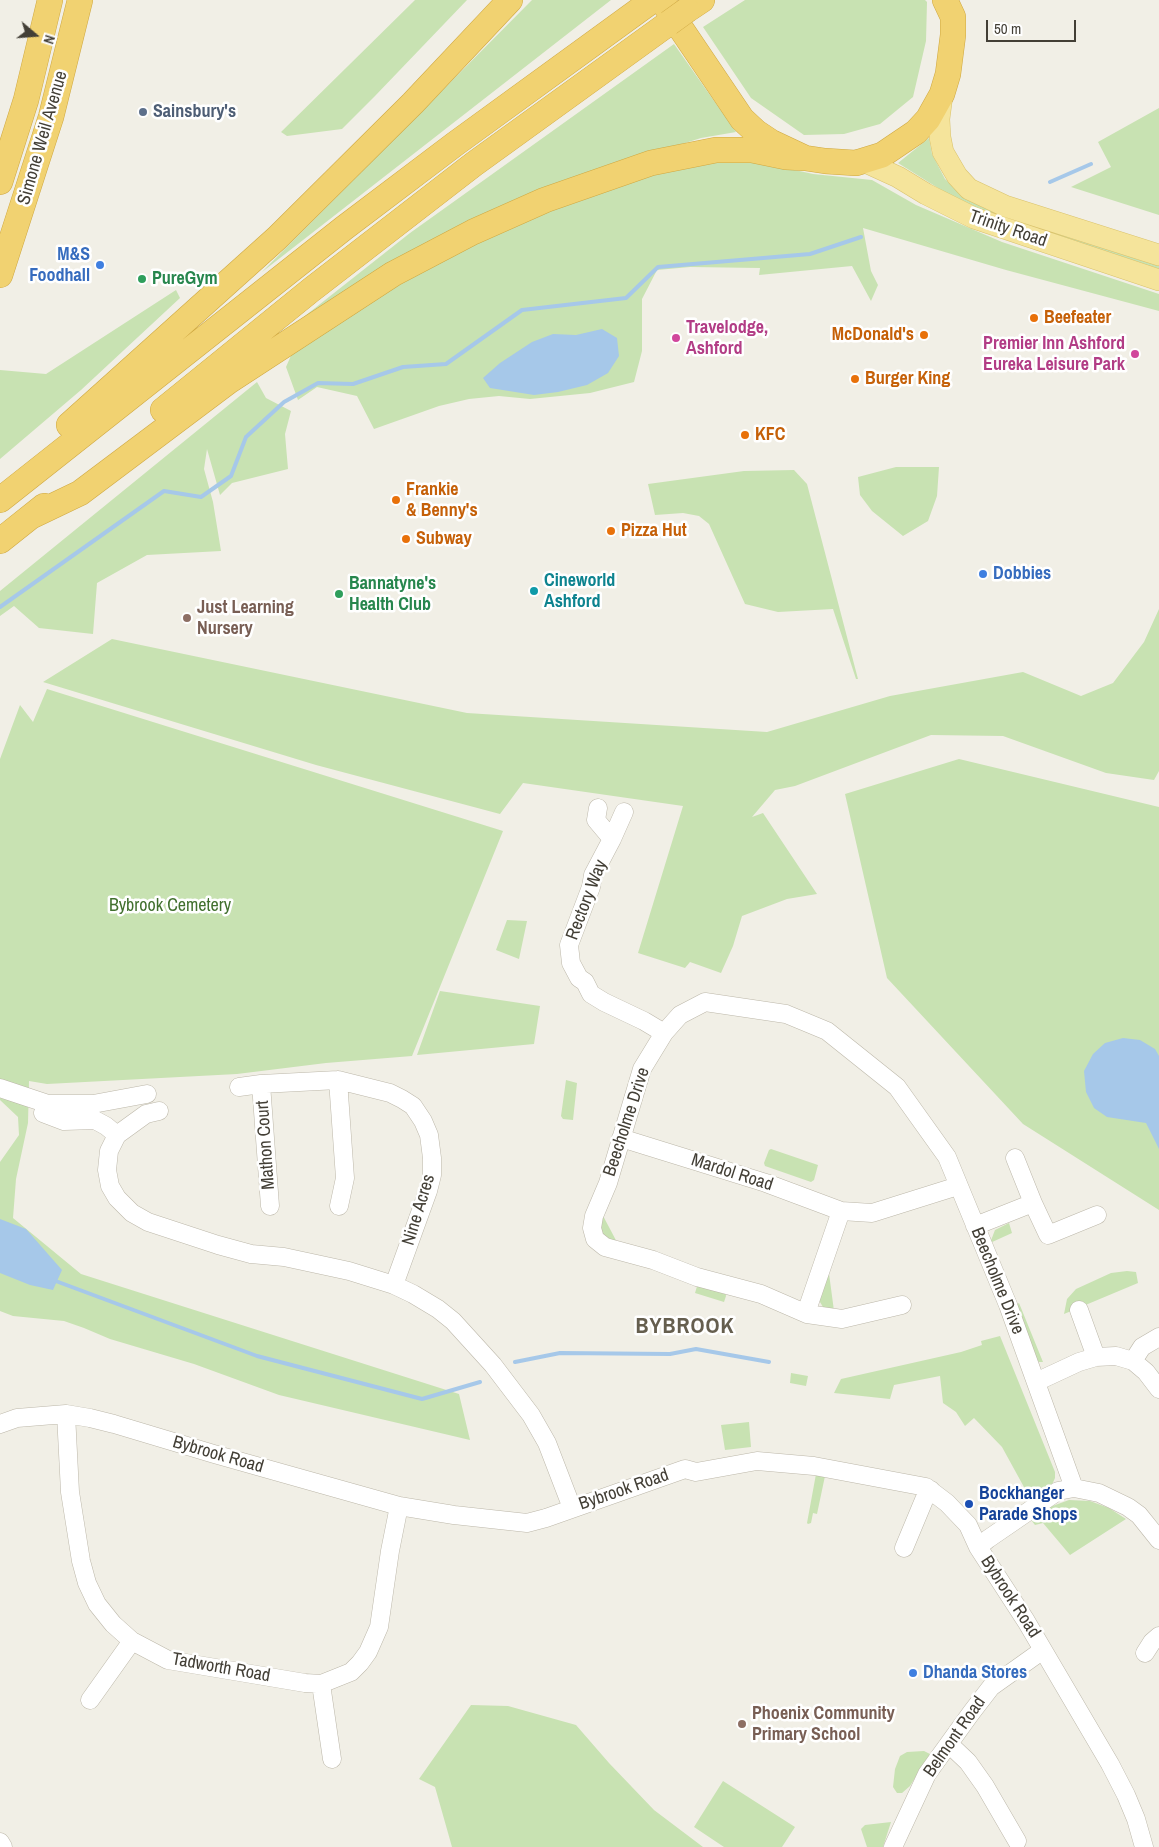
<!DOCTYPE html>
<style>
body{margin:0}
#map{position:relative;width:1159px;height:1847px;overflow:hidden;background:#f1efe6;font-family:"Archivo Narrow",sans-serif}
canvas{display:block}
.north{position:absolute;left:10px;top:10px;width:50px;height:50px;-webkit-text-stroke:4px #fff;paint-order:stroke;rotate:108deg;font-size:14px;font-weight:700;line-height:20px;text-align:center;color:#433f36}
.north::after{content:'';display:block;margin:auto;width:18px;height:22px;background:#433f36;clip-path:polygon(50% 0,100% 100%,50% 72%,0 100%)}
.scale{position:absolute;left:986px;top:20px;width:90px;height:22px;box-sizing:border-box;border:2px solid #433f36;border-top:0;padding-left:6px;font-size:15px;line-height:18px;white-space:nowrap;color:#433f36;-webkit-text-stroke:4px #fff;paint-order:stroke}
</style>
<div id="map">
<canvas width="1159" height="1847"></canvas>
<div class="north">N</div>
<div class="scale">50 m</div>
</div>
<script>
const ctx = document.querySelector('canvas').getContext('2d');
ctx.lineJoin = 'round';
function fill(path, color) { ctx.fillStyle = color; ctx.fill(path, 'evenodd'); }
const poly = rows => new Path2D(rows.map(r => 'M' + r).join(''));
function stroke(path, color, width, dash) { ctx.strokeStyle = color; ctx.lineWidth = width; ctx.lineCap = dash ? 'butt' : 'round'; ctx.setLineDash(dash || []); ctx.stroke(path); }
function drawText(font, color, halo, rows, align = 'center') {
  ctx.font = font + ' "Archivo Narrow",sans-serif'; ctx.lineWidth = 5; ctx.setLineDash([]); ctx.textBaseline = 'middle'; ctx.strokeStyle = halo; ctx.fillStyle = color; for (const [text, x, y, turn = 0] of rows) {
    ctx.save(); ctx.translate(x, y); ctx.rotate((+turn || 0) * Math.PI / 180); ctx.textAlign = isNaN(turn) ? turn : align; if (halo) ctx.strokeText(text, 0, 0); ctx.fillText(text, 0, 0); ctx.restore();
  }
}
fill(poly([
 [415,0,467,0,375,96,342,129,287,136,281,132],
 [532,0,611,0,262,272],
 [745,0,925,0,927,2,926,41,913,97,880,124,844,134,804,135,751,98,703,27],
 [674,44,736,132,701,138,578,177,296,323,410,233],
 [1159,108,1159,215,1071,187,1111,167,1098,142],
 [929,138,932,154,945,179,970,201,1159,265,1159,272,994,217,954,198,898,163],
 [741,158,813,174,872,180,916,205,1002,242,1159,294,1159,311,1006,270,863,228,871,271,878,285,871,301,852,266,759,275,760,268,690,267,657,270,642,299,642,351,634,382,590,393,530,399,499,396,469,399,439,406,374,429,357,396,317,387,298,400,286,367,296,344,396,282,553,207,639,178,703,161],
 [176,290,180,298,81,390,0,459,0,370,46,374],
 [257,382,266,398,291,411,285,434,288,469,232,483,220,495,207,449,204,469,213,502,221,551,147,555,97,583,93,634,39,628,14,606,0,616,0,591],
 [896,467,939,467,937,496,928,521,903,536,872,511,860,495,858,477],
 [794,470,807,484,858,679,856,679,833,609,778,612,745,604,709,524,699,516,683,513,655,515,648,484,744,471],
 [1159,609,1159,771,1154,780,1106,773,1003,736,931,735,795,786,775,790,752,817,763,813,817,894,787,899,742,916,733,946,721,973,690,962,685,968,638,953,683,806,523,783,500,814,316,765,43,682,112,639,467,713,767,732,890,696,1023,672,1081,696,1113,683,1144,642],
 [47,689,503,831,412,1056,326,1063,237,1074,47,1084,29,1081,28,1123,16,1179,13,1218,81,1274,459,1394,470,1440,279,1395,194,1364,110,1339,84,1328,64,1321,13,1316,0,1311,0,1162,19,1135,18,1117,0,1100,0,759,20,705,33,722],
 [959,759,1159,807,1159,1210,1023,1124,887,978,845,794],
 [507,920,527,921,519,959,496,950],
 [440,991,540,1006,534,1044,417,1055],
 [566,1080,577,1083,573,1120,563,1119,561,1116],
 [771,1149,818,1165,814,1180,811,1182,765,1166,764,1163,769,1150],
 [601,1212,619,1246,604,1241,597,1227],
 [1009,1223,1012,1233,990,1243,995,1230],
 [828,1266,834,1311,823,1307,817,1297],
 [1127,1271,1136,1272,1138,1283,1064,1314,1067,1299,1076,1289,1111,1273],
 [698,1283,725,1292,726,1296,724,1302,695,1293],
 [1019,1303,1043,1362,1039,1362,1036,1359,1016,1305],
 [1000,1336,1055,1472,1055,1478,1051,1487,1030,1498,1002,1447,974,1418,965,1426,956,1412,943,1403,940,1376,894,1385,890,1399,834,1393,841,1379,961,1352,982,1345,981,1341],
 [791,1373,808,1376,806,1386,790,1383],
 [749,1422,751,1447,725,1450,721,1425],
 [816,1474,825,1476,817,1514,813,1513,811,1523,808,1524,807,1523],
 [1069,1500,1090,1501,1109,1508,1126,1519,1070,1555,1043,1523,1035,1525,1031,1520,1047,1508],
 [471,1705,508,1706,576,1725,609,1763,654,1810,703,1847,452,1847,435,1787,419,1779],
 [924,1751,930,1754,910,1786,902,1793,897,1793,893,1787,895,1769,900,1756,907,1752],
 [723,1781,795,1827,782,1847,724,1847,694,1827],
 [891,1822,883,1847,867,1847,861,1829,865,1825]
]), '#c8e2b2');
fill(poly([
 [602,329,617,338,619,356,608,373,587,385,558,392,534,395,490,388,483,378,500,363,532,342,553,334,576,335],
 [1123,1038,1140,1040,1155,1049,1159,1056,1159,1149,1146,1123,1107,1117,1094,1108,1086,1092,1084,1071,1093,1054,1105,1043],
 [0,1219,26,1229,62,1270,53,1290,30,1285,0,1273]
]), '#a6c8e9');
stroke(poly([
 [1050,182,1091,164],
 [0,607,164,491,201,497,231,476,246,437,284,402,318,383,353,384,403,367,446,364,522,310,626,298,658,267,810,254,861,237],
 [53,1280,257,1356,422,1399,480,1382],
 [515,1362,560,1353,670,1354,696,1349,769,1362]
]), '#a6c8e9', 4);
const minor = poly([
 [598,808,596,820,612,839],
 [624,812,612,839,593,875,591,887,569,945,571,963,579,978,585,982,591,994,604,1002,644,1021,664,1033],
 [338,1080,345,1178,339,1206],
 [261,1084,270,1206],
 [239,1087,261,1084,338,1080,390,1093,402,1099,413,1106,423,1121,429,1135,432,1158,432,1175,428,1191,394,1285],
 [0,1088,48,1104,93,1104,147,1094],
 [159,1111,146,1114,117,1135,109,1151,107,1170,110,1186,117,1198,132,1213,148,1222,218,1245,251,1254,284,1257,349,1271,394,1285,413,1294,438,1309,453,1321,493,1365,531,1415,547,1443,572,1508],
 [43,1113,64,1121,95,1120,106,1126,117,1135],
 [621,1138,766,1183,841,1211,872,1213,958,1186],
 [1015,1158,1033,1203],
 [975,1226,1033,1203,1048,1235,1097,1215],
 [902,1305,842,1319,807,1314,761,1294,697,1277,653,1260,605,1247,595,1239,592,1228,594,1216,608,1183,642,1069,664,1033,680,1015,705,1002,786,1014,827,1031,897,1087,947,1157,1008,1305,1074,1488],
 [1079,1310,1096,1357],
 [807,1314,808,1307,841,1211],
 [1133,1361,1146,1372,1159,1389],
 [1036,1382,1079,1362,1096,1357,1116,1356,1133,1361,1142,1347,1159,1337],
 [66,1414,70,1492,81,1561,87,1583,97,1604,113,1624,132,1641,168,1660,305,1683,321,1684,351,1672,360,1663,368,1652,379,1627,390,1551,399,1506],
 [0,1424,17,1418,66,1414,90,1418,114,1424,214,1454,399,1506,454,1515,527,1523,546,1518,685,1469,696,1472,757,1461,814,1466,926,1487,947,1503,968,1525,978,1547,1026,1621,1110,1764,1126,1795,1136,1819,1144,1847],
 [978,1547,988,1539,1058,1491,1074,1488,1099,1493,1128,1507,1139,1515,1159,1540],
 [904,1548,924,1500,931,1490],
 [1145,1653,1152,1642,1159,1636],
 [321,1684,332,1759],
 [90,1700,132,1641],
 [949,1744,968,1762,985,1786,1017,1841],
 [0,1842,3,1847],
 [893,1847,927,1774,971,1713,991,1687,1043,1650]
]);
const major = poly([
 [942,96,939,119,940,137,943,152,957,176,969,189,1005,206,1159,255],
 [863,161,898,177,926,194,974,218,1159,280]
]);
const highway = poly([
 [665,5,742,119,756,132,771,142,805,158,825,161,856,163,882,155,916,132,928,119,942,94,948,74,953,35,953,17,945,0],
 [687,10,702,0],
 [0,182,26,100,50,0],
 [0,275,51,117,80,0],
 [163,410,311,290,474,164,669,23],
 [69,425,277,238,413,103,510,0],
 [0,500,344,228,455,144,653,0],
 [32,516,80,493,229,381,393,274,473,232,545,200,651,163,716,150,752,150,786,157,805,158],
 [0,541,44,506]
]);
stroke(minor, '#bcb7a9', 19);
stroke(major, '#d9c26c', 22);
stroke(highway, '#cfa842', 26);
stroke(minor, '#fff', 18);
stroke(major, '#f5e49b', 21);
stroke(highway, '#f1d271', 25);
const highwayBridge = poly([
 [669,23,687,10]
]);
stroke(highwayBridge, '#cfa842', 26, []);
stroke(highwayBridge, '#f1d271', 25);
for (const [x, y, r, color] of [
 [143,112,5,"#5c6f8a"],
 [100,265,5,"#3f7fe0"],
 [142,279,5,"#2e9e5b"],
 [1034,318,5,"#e8710a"],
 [924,335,5,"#e8710a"],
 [676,338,5,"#d1479c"],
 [1135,354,5,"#d1479c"],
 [855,379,5,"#e8710a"],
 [745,435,5,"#e8710a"],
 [396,500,5,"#e8710a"],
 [611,531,5,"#e8710a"],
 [406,539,5,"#e8710a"],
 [983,574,5,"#3f7fe0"],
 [534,591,5,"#0f9aa8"],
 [339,594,5,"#2e9e5b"],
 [187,618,5,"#8d6e63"],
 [969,1504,5,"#1a4fb4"],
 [913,1673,5,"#3f7fe0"],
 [742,1724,5,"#8d6e63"]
]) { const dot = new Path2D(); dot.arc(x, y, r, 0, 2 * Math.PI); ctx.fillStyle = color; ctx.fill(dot); stroke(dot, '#fff', 2); }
drawText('bold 18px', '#4e5e75', '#fff', [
 ["Sainsbury's",153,112]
], 'left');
drawText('18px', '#433f36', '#fff', [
 ["Simone Weil Avenue",43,138,-74],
 ["Trinity Road",1008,229,19],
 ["Rectory Way",587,900,-69],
 ["Beecholme Drive",627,1122,-72],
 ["Mathon Court",266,1145,-94],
 ["Mardol Road",732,1173,18],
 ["Nine Acres",419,1210,-73],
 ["Beecholme Drive",997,1281,68],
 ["Bybrook Road",218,1455,16],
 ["Bybrook Road",624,1490,-19],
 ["Bybrook Road",1010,1597,57],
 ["Tadworth Road",221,1668,10],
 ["Belmont Road",955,1737,-55]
]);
drawText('bold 18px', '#366cbe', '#fff', [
 ["M&S",90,255,"right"],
 ["Foodhall",90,276,"right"],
 ["Dobbies",993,574],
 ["Dhanda Stores",923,1673]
], 'left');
drawText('bold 18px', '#27864d', '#fff', [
 ["PureGym",152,279],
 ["Bannatyne's",349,584],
 ["Health Club",349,605]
], 'left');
drawText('bold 18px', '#c56008', '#fff', [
 ["Beefeater",1044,318],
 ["McDonald's",914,335,"right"],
 ["Burger King",865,379],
 ["KFC",755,435],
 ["Frankie",406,490],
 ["& Benny's",406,511],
 ["Pizza Hut",621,531],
 ["Subway",416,539]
], 'left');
drawText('bold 18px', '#b23c85', '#fff', [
 ["Travelodge,",686,328],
 ["Ashford",686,349],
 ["Premier Inn Ashford",1125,344,"right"],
 ["Eureka Leisure Park",1125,365,"right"]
], 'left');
drawText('bold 18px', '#0d838f', '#fff', [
 ["Cineworld",544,581],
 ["Ashford",544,602]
], 'left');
drawText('bold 18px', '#785e54', '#fff', [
 ["Just Learning",197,608],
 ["Nursery",197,629],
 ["Phoenix Community",752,1714],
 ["Primary School",752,1735]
], 'left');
drawText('18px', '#41702e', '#fff', [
 ["Bybrook Cemetery",170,906]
]);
drawText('bold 18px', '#164399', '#fff', [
 ["Bockhanger",979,1494],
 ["Parade Shops",979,1515]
], 'left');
ctx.letterSpacing = '1px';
drawText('bold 22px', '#655e4e', '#fff', [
 ["BYBROOK",685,1327]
]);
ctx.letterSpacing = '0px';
</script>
